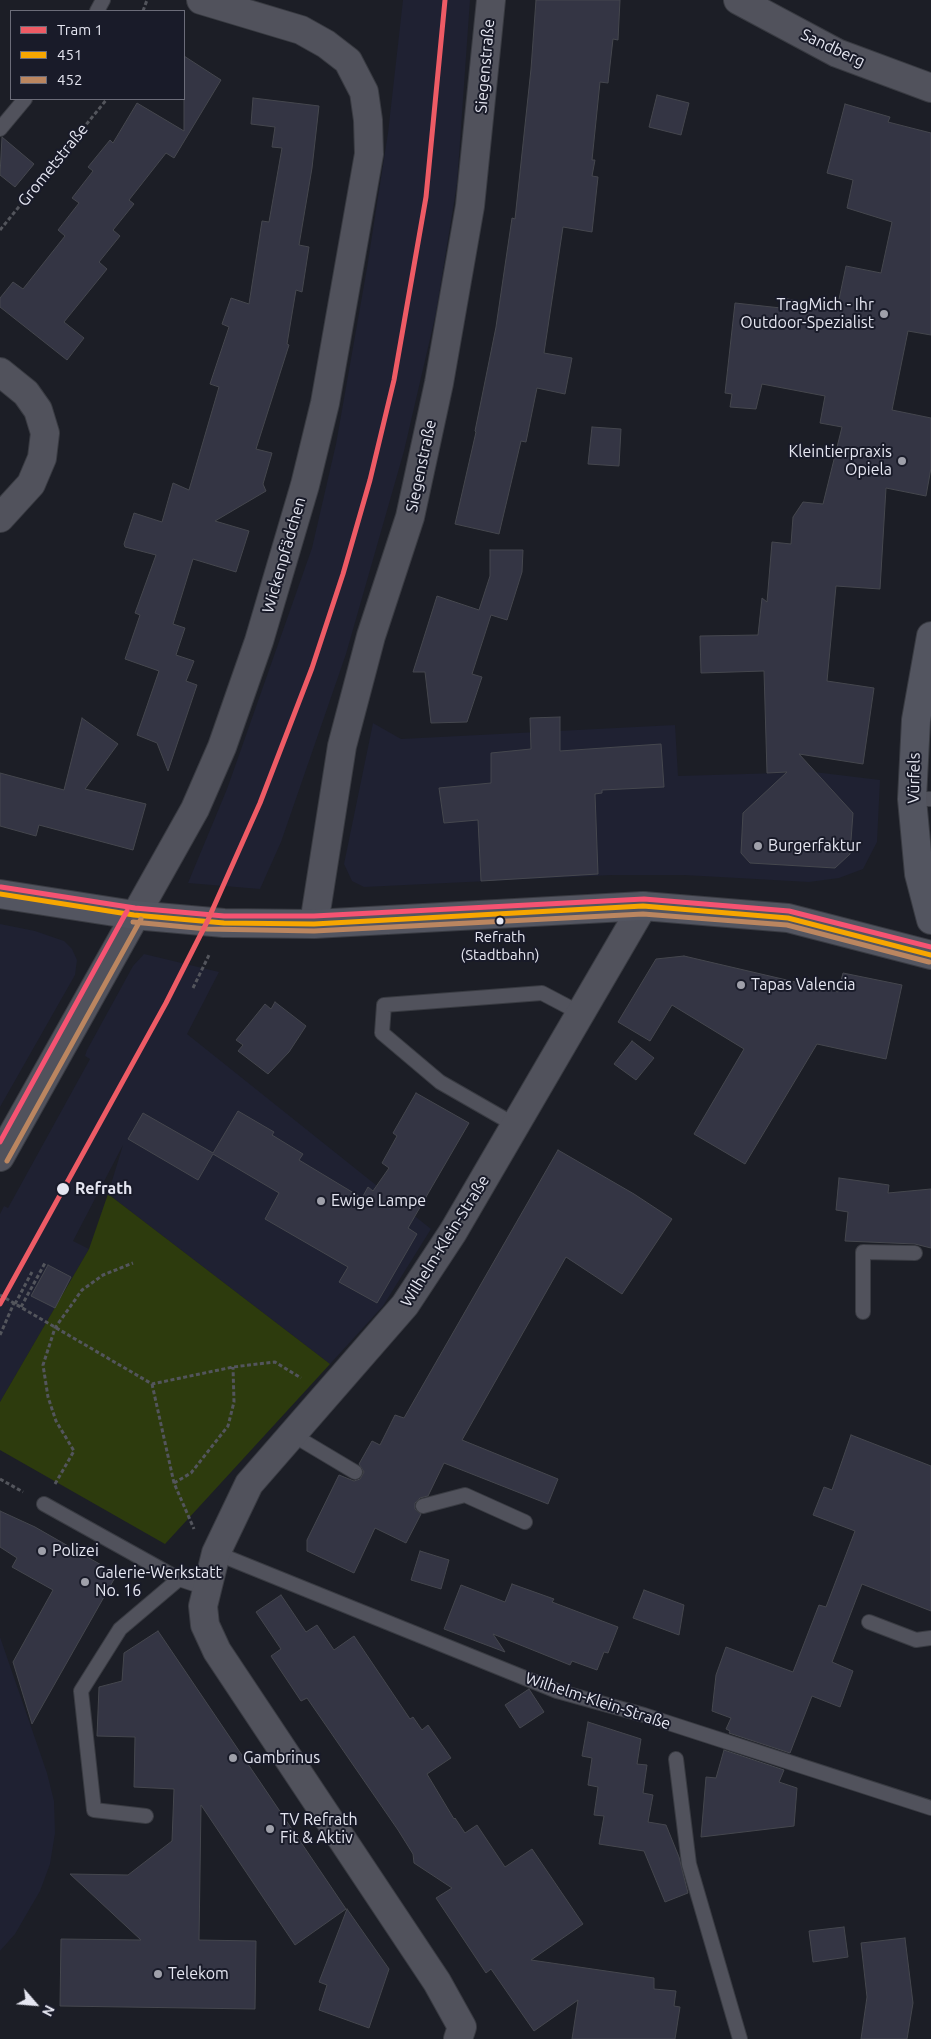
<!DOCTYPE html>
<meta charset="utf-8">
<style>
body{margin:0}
#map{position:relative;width:931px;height:2039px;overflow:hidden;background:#1c1e26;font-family:Ubuntu,sans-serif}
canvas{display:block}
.legend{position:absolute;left:10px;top:10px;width:175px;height:90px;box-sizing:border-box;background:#191b29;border:1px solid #6b6c79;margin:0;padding:6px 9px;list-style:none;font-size:15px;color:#e5e6f1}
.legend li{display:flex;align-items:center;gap:10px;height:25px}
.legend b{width:25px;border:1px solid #6b6c79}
.north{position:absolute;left:10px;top:1979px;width:50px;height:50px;-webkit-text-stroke:4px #191b29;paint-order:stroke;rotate:117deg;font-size:14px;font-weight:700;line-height:20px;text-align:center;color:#e5e6f1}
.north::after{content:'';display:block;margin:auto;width:18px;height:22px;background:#e5e6f1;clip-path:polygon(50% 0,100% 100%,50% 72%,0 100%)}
</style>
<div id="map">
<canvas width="931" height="2039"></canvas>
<ul class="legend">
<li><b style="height:6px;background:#ee5b65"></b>Tram 1</li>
<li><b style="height:6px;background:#f7a600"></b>451</li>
<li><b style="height:6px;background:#bb8660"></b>452</li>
</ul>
<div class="north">N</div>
</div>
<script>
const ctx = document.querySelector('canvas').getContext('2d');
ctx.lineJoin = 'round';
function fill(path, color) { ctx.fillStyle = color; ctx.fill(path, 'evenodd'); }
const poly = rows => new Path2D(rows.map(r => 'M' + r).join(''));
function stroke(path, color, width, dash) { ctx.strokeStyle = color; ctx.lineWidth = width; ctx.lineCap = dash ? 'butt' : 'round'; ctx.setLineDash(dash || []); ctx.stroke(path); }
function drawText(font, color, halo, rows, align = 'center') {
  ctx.font = font + ' Ubuntu,sans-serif'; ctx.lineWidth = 4; ctx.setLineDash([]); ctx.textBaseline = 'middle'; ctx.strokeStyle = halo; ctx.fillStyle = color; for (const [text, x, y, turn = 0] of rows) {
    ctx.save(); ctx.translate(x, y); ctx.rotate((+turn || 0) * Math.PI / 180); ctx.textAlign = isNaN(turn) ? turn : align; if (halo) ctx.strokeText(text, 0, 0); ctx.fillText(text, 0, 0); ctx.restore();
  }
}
fill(poly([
 [403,0,470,0,457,184,436,313,404,451,346,654,281,842,260,889,188,883,227,789,312,548,336,444,367,268,388,133],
 [373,723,401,739,675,725,678,776,814,772,880,780,877,842,863,869,839,878,809,882,684,875,612,875,364,887,352,881,344,864],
 [0,924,35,931,64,941,72,949,77,960,75,975,0,1107],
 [144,954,219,972,187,1034,431,1229,383,1306,330,1364,108,1194,123,1145,73,1241,89,1249,0,1402,0,1214,4,1206,8,1208,90,1059,85,1056,87,1050,133,966],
 [0,1637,47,1773,54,1801,55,1833,50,1864,40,1891,15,1934,0,1951]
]), '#1f2132');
fill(poly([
 [108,1194,330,1364,165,1544,0,1450,0,1402,89,1249]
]), '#2d3b0d');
const building = poly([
 [536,0,620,0,618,40,613,39,608,83,600,82,592,160,595,160,592,176,598,177,592,232,563,227,544,353,572,358,565,394,537,388,526,442,521,441,499,534,455,524,476,432,475,431,496,327,512,218,515,219,531,69,536,0],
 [184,56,221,80,174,158,166,153,129,200,134,204,113,230,120,236,99,262,107,269,64,322,84,338,67,360,0,307,0,298,13,282,23,289,65,236,58,230,79,203,72,198,93,171,88,167,110,140,113,143,137,103,184,131,184,56],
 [657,95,689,103,681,135,649,127,657,95],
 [253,98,319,106,312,168,299,245,309,247,302,292,296,290,287,344,289,345,256,449,272,453,263,484,266,491,215,521,249,531,236,572,193,559,173,624,185,628,176,655,194,661,186,681,197,685,168,771,157,743,137,735,159,671,125,659,140,615,135,613,156,555,125,547,124,544,134,513,162,522,173,483,189,490,219,387,210,384,229,327,222,324,231,298,249,304,262,221,269,222,282,148,272,147,275,127,251,124,253,98],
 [845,104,890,117,888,122,931,133,931,335,908,331,892,410,931,418,931,468,926,496,886,488,880,589,836,586,827,681,874,688,863,764,799,754,853,813,850,854,835,868,750,863,741,853,743,813,787,772,767,773,764,671,701,673,700,636,758,635,762,598,767,602,772,542,791,544,793,517,803,502,823,504,842,427,820,423,825,396,762,384,756,409,730,407,732,394,725,393,735,303,781,308,783,298,837,309,846,266,881,273,892,222,847,208,853,180,827,173,845,104],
 [2,137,34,164,15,187,0,175,2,137],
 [592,427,621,429,619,466,588,464,592,427],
 [490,550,523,550,522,572,507,620,491,615,472,674,482,677,467,722,431,723,425,672,413,672,437,596,479,610,490,576,490,550],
 [560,717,560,751,661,744,664,787,602,790,602,793,595,794,598,874,481,881,478,820,444,823,439,788,491,783,491,753,531,749,530,718,560,717],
 [82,718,118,744,85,789,146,804,133,850,39,825,36,836,0,826,0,773,64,790,82,718],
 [684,956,838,992,843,973,902,985,886,1059,817,1044,745,1164,694,1134,744,1049,672,1005,650,1041,618,1022,656,959,684,956],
 [275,1002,306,1026,289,1052,268,1074,238,1051,243,1045,236,1040,265,1004,271,1009,275,1002],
 [632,1041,654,1058,636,1080,614,1064,632,1041],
 [416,1093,469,1123,408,1228,417,1234,377,1303,339,1282,348,1267,265,1219,279,1193,213,1154,198,1180,128,1139,143,1113,213,1153,238,1111,274,1132,272,1135,303,1154,299,1160,362,1198,368,1187,373,1191,389,1168,382,1163,397,1136,393,1133,416,1093],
 [558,1150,634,1194,672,1219,622,1294,566,1257,462,1440,558,1479,548,1504,444,1463,428,1496,420,1498,415,1503,415,1509,421,1514,406,1543,375,1528,354,1573,307,1551,307,1540,339,1475,354,1481,360,1479,364,1472,359,1464,372,1441,380,1445,395,1415,404,1418,558,1150],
 [839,1178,889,1185,888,1193,931,1189,931,1248,915,1244,845,1241,848,1212,836,1210,839,1178],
 [48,1265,71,1277,55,1308,31,1296,48,1265],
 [851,1435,931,1466,931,1611,862,1584,832,1662,853,1671,840,1707,812,1696,790,1753,729,1733,730,1731,726,1729,731,1718,712,1711,716,1675,726,1647,793,1672,819,1605,826,1607,855,1531,813,1515,824,1487,832,1490,851,1435],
 [0,1511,35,1527,117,1574,32,1724,13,1662,53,1590,12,1567,17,1558,0,1547,0,1511],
 [420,1551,449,1560,441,1589,411,1580,420,1551],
 [512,1584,554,1599,552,1602,618,1627,608,1653,604,1652,597,1670,572,1661,570,1665,493,1634,505,1652,444,1629,461,1585,505,1602,512,1584],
 [644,1590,684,1605,679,1635,633,1618,644,1590],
 [281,1595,306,1632,317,1625,334,1650,354,1636,410,1719,413,1717,422,1730,428,1725,451,1758,427,1774,454,1819,455,1818,465,1833,477,1825,505,1867,532,1849,583,1924,531,1960,654,1978,654,1989,676,1991,674,2006,680,2007,675,2039,572,2039,578,2000,534,2031,491,1969,486,1973,436,1898,452,1888,414,1863,413,1854,398,1830,307,1698,301,1701,271,1656,281,1649,256,1612,281,1595],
 [158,1631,346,1909,295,1945,201,1805,199,1940,256,1941,255,2009,60,2006,61,1939,141,1940,70,1874,128,1875,172,1841,174,1789,134,1787,135,1737,97,1736,99,1687,122,1681,124,1653,158,1631],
 [529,1689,544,1712,520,1728,505,1705,529,1689],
 [588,1722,641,1739,637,1764,647,1765,643,1793,653,1795,648,1822,666,1825,679,1857,688,1893,665,1902,644,1851,599,1844,604,1816,594,1815,598,1787,588,1785,592,1758,582,1756,588,1722],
 [724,1750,784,1770,779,1782,797,1788,794,1826,701,1837,706,1777,716,1778,724,1750],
 [347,1909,389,1969,369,2028,319,2010,327,1985,319,1982,347,1909],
 [844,1927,848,1957,813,1962,809,1931,844,1927],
 [905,1938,913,2003,907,2039,861,2039,867,1997,861,1943,905,1938]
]);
fill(building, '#343544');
stroke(building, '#45474e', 1);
const lane = poly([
 [97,11,103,0],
 [0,129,25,99],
 [912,799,931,799],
 [515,1125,440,1082,382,1033,384,1005,542,993,580,1013],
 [863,1312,863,1252,915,1253],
 [293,1435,355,1472],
 [44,1504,179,1579,206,1588],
 [423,1506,465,1495,525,1522],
 [216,1553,557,1691,644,1715,931,1808],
 [869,1622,916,1640,931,1638],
 [676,1759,689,1864,740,2039],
 [146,1816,94,1810,81,1691,120,1629,179,1579]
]);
const street = poly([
 [738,0,837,53,931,88],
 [0,372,26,393,38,410,45,433,42,458,31,484,0,518],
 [314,924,342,746,371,636,410,517,439,383,470,206,491,0],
 [0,1157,195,809,222,747,259,641,305,485,325,403,369,154,368,120,364,92,348,61,326,44,301,30,201,0],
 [458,2039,462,2027,437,1982,217,1651,205,1625,203,1606,216,1553,249,1484,405,1305,453,1232,643,906]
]);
const secondary = poly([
 [931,636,916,720,912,799,919,874,931,920],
 [0,894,134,915,224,923,314,924,643,906,788,918,931,955]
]);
stroke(lane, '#393b42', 16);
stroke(street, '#393b42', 30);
stroke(secondary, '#393b42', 30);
stroke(poly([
 [143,11,147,0],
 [0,230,107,99],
 [193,988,210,953],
 [0,1295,152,1384,233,1367,275,1362,301,1378],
 [15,1304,32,1272],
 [21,1307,45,1263],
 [0,1335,14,1303],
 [152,1384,174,1483,194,1529],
 [0,1479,23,1492],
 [174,1483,191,1473,228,1426,234,1402,233,1367],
 [55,1484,74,1451,56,1421,48,1397,43,1365,55,1328,82,1290,103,1275,133,1263]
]), '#53555c', 3, [4, 2.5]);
stroke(lane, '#51525c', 14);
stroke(street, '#51525c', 28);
stroke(secondary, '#535560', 28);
stroke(poly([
 [0,894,134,915,224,923,314,924,643,906,788,918,931,955]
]), '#f7a600', 5);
stroke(poly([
 [133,922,207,929,314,931,643,914,787,925,929,962],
 [7,1161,141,919]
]), '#bb8660', 5);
stroke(poly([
 [1,887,135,908,224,916,314,916,644,899,789,911,931,947],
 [0,1142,127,911]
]), '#f65372', 5);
stroke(poly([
 [0,1304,166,1003,207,922,260,803,312,668,343,574,370,480,394,380,426,197,445,0]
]), '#ee5b65', 5);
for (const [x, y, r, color] of [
 [884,314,5,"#9fa0aa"],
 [902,461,5,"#9fa0aa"],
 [758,846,5,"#9fa0aa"],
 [500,921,4.5,"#e5e6f1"],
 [741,985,5,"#9fa0aa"],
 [63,1189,7,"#e5e6f1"],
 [321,1201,5,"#9fa0aa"],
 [42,1551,5,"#9fa0aa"],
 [85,1582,5,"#9fa0aa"],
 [233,1758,5,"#9fa0aa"],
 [270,1829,5,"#9fa0aa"],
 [158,1974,5,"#9fa0aa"]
]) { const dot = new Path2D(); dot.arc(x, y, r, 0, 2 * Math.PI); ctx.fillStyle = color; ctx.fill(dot); stroke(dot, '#191b29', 2); }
drawText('15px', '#e5e6f1', '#191b29', [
 ["Refrath",500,937],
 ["(Stadtbahn)",500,955]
]);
drawText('16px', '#e5e6f1', '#191b29', [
 ["Sandberg",833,48,25],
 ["Siegenstraße",485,66,-85],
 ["Grometstraße",53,165,-51],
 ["Siegenstraße",421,466,-78],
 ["Wickenpfädchen",284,555,-74],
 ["Vürfels",914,778,-89],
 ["Wilhelm-Klein-Straße",445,1241,-58],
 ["Wilhelm-Klein-Straße",598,1701,18]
]);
drawText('16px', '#e5e6f1', '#191b29', [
 ["TragMich - Ihr",874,305,"right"],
 ["Outdoor-Spezialist",874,323,"right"],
 ["Kleintierpraxis",892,452,"right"],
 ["Opiela",892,470,"right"],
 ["Burgerfaktur",768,846],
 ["Tapas Valencia",751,985],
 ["Ewige Lampe",331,1201],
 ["Polizei",52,1551],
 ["Galerie-Werkstatt",95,1573],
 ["No. 16",95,1591],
 ["Gambrinus",243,1758],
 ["TV Refrath",280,1820],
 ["Fit & Aktiv",280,1838],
 ["Telekom",168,1974]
], 'left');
drawText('bold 16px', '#e5e6f1', '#191b29', [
 ["Refrath",75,1189]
], 'left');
</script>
